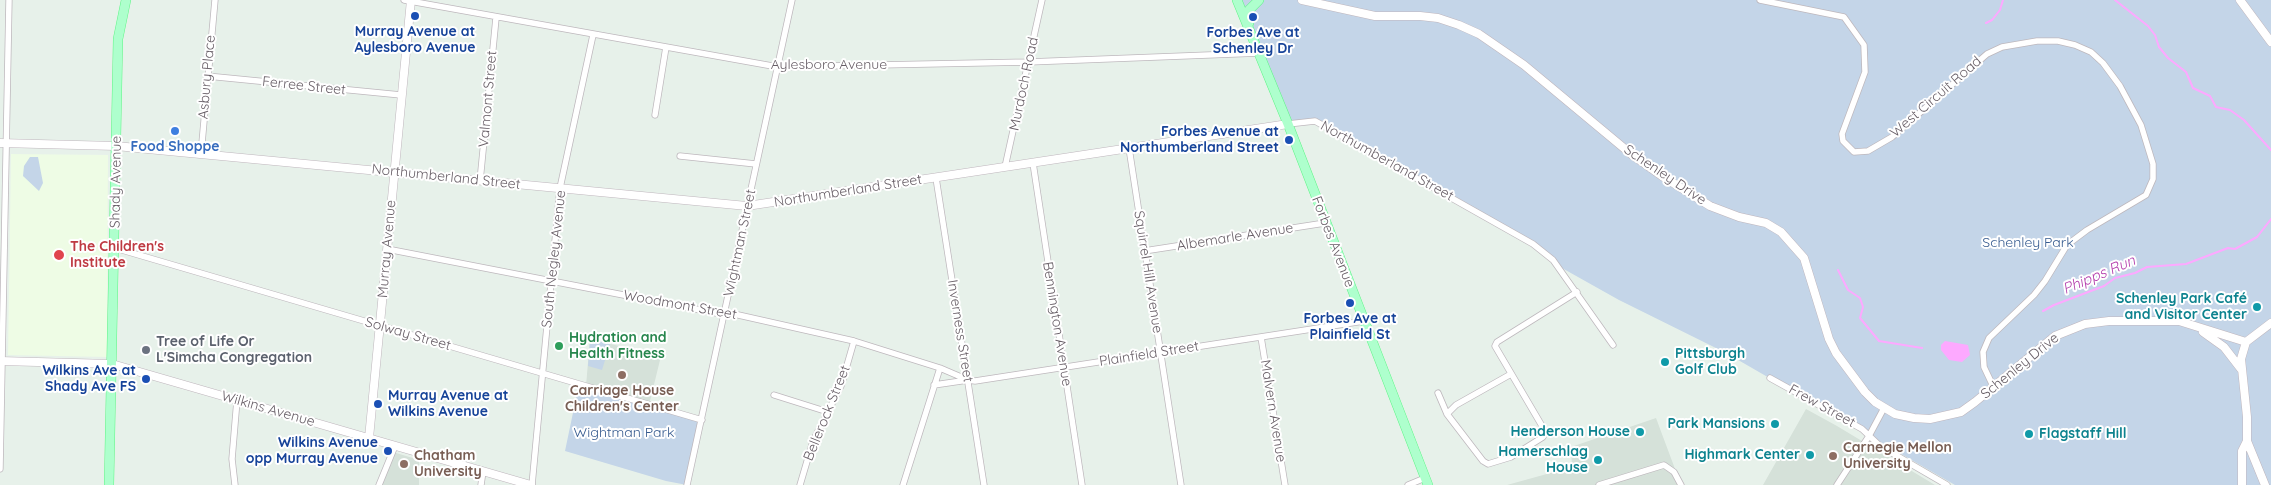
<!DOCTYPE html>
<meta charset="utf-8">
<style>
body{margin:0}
canvas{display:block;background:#e7f1ea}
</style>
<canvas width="2271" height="485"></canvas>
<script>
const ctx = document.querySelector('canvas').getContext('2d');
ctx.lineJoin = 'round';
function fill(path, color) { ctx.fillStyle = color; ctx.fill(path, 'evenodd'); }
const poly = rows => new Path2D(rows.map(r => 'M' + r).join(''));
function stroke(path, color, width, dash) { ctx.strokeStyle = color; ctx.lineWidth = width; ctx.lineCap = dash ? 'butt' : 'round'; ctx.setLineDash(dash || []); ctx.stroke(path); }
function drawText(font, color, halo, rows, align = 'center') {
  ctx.font = font + ' Quicksand,sans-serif'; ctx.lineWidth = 4; ctx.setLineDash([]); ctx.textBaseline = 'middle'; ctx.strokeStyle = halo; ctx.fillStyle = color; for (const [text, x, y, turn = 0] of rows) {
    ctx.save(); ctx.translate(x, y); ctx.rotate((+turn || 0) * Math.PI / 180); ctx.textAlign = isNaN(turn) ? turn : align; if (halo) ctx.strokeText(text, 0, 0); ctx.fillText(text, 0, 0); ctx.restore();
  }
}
fill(poly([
 [590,339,661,356,649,405,586,386],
 [1806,409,1837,426,1935,485,1763,485],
 [1656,418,1681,485,1507,485,1572,467,1571,447],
 [393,452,419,460,419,485,379,485]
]), '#d5e1d9');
fill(poly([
 [11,154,108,155,107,357,8,355]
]), '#eefce5');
fill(poly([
 [1237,0,2271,0,2271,485,1955,485,1726,353,1619,300,1553,263,1522,237,1315,121,1288,124],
 [30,157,38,157,43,183,39,191,23,176,24,166],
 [590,339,610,344,602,370,588,366],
 [579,384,702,420,687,485,666,481,565,451]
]), '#c4d5e8');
fill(poly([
 [1945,341,1968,345,1970,355,1962,362,1949,360,1941,350,1941,345]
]), '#fda9ff');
stroke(poly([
 [2115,0,2148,26,2155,35,2159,47,2168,58,2186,72,2193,88,2210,96,2216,107,2230,110,2244,120,2271,150],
 [1986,23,1992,20,2000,10,2003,0],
 [1838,270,1848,290,1860,298,1863,307,1860,318,1879,341,1922,348],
 [2043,311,2054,305,2104,286,2115,278,2135,273,2147,267,2186,264,2228,248,2235,249,2257,237,2271,219]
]), '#fda9ff', 2);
const street = poly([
 [404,0,778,67,1028,62,1260,53],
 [1760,0,1844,17,1864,45,1865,72,1842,134,1843,141,1854,152,1868,151,1892,137,1987,54,2002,47,2037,41,2058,41,2075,45,2091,52,2103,63,2120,86,2141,125,2153,164,2153,179,2146,195,2087,230,2067,245,2045,281,2034,295,1989,338,1983,352,1984,367,1993,386],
 [207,76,401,95],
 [655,115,666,47],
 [1288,124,1315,121,1533,244,1553,260,1613,345],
 [1129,148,1181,485],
 [201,154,215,0],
 [680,156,756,164],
 [1033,163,1082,485],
 [1005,167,1042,0],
 [936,178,984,485],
 [480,181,496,18],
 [115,248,702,420],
 [387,249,716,313,725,312,854,341,940,368,968,380],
 [1144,251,1325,223],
 [1261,337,1285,485],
 [1770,378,1862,429,1880,446,1947,485],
 [934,385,968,380,975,381,1364,321],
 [1438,393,1447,414,1483,461,1488,464,1511,457,1543,437,1545,431,1495,346,1497,342,1577,292],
 [774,395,828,412],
 [1447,414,1456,405,1511,374],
 [0,469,9,0],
 [235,485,232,459,237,400],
 [379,485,395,446],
 [481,485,483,471],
 [532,485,560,188,593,35],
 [687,485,792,0],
 [800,485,813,441,841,386,854,341],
 [903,485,940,368],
 [1408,485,1425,478],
 [1599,485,1664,465,1674,472,1681,485],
 [1837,485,1869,436,1884,408]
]);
const secondary = poly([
 [1302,0,1375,16,1420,16,1438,18,1459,25,1479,34,1524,65,1631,154,1662,176,1710,206,1739,217,1766,223,1781,232,1804,258,1829,339,1836,353,1865,392,1875,402,1895,414,1914,418,1930,419,1961,412,1975,402,2055,336,2085,324,2109,321,2179,321,2246,342],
 [2240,0,2271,42],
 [0,143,116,146,747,206,1288,124],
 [2203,332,2224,347,2241,369],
 [0,361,112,364,531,485],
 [369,438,411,0],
 [2247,441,2265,485],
 [2242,485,2242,451,2247,441,2247,417,2241,359,2246,342,2271,323]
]);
const primary = poly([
 [1237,0,1288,124,1428,485],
 [1249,23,1249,10,1259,0],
 [109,485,118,39,126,0]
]);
stroke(street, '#beb8bd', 7);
stroke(secondary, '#bfb6bd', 9);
stroke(primary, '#5df585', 10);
stroke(street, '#fff', 5.5);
stroke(secondary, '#fff', 8);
stroke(primary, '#aeffcd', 9);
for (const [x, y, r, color] of [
 [415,16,5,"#1a4fb4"],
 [1253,17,5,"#1a4fb4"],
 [175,131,5,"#3f7fe0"],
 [1289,140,5,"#1a4fb4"],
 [59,255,6,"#e0444e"],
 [1350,303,5,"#1a4fb4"],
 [2257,307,5,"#0f9aa8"],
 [559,346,5,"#2e9e5b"],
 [146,350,5,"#6b7280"],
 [1665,362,5,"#0f9aa8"],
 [622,375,5,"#8d6e63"],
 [146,379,5,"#1a4fb4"],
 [378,404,5,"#1a4fb4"],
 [1775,424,5,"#0f9aa8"],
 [1640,432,5,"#0f9aa8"],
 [2029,434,5,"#0f9aa8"],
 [388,451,5,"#1a4fb4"],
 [1810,455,5,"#0f9aa8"],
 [1833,456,5,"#8d6e63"],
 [1598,460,5,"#0f9aa8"],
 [404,464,5,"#8d6e63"]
]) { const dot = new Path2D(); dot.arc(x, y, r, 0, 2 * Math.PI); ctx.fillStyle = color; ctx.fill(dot); stroke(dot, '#fff', 2); }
drawText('bold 14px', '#164399', '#fff', [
 ["Murray Avenue at",415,32],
 ["Aylesboro Avenue",415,48],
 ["Forbes Ave at",1253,33],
 ["Schenley Dr",1253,49],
 ["Forbes Avenue at",1279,132,"right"],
 ["Northumberland Street",1279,148,"right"],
 ["Forbes Ave at",1350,319],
 ["Plainfield St",1350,335],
 ["Wilkins Ave at",136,371,"right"],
 ["Shady Ave FS",136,387,"right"],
 ["Murray Avenue at",388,396,"left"],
 ["Wilkins Avenue",388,412,"left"],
 ["Wilkins Avenue",378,443,"right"],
 ["opp Murray Avenue",378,459,"right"]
]);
drawText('14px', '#685f67', '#fff', [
 ["Aylesboro Avenue",829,65],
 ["Asbury Place",207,77,-85],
 ["Murdoch Road",1024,84,-78],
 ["Ferree Street",304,86,6],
 ["West Circuit Road",1936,97,-41],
 ["Valmont Street",488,99,-85],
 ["Northumberland Street",1387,161,29],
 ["Schenley Drive",1665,175,34],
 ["Northumberland Street",446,177,6],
 ["Shady Avenue",116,182,-89],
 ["Northumberland Street",848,191,-9],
 ["Albemarle Avenue",1235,237,-9],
 ["Forbes Avenue",1333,242,69],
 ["Wightman Street",740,243,-78],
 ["Murray Avenue",387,249,-85],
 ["South Negley Avenue",554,259,-84],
 ["Squirrel Hill Avenue",1148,272,81],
 ["Woodmont Street",680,305,10],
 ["Bennington Avenue",1057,324,81],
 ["Inverness Street",960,331,81],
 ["Solway Street",408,334,16],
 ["Plainfield Street",1149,354,-9],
 ["Schenley Drive",2020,366,-39],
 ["Frew Street",1822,406,29],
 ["Wilkins Avenue",268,409,16],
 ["Malvern Avenue",1273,411,81],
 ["Bellerock Street",827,413,-68]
]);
drawText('bold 14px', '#366cbe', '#fff', [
 ["Food Shoppe",175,147]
]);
drawText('14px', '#365b8f', '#fff', [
 ["Schenley Park",2028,243],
 ["Wightman Park",624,433]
]);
drawText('bold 14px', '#be3a42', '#fff', [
 ["The Children's",70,247],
 ["Institute",70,263]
], 'left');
drawText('bold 14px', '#0d838f', '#fff', [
 ["Schenley Park Café",2247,299],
 ["and Visitor Center",2247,315],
 ["Pittsburgh",1675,354,"left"],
 ["Golf Club",1675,370,"left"],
 ["Park Mansions",1765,424],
 ["Henderson House",1630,432],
 ["Flagstaff Hill",2039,434,"left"],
 ["Hamerschlag",1588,452],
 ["House",1588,468],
 ["Highmark Center",1800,455]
], 'right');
drawText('bold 14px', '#27864d', '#fff', [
 ["Hydration and",569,338],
 ["Health Fitness",569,354]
], 'left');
drawText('bold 14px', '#5b616d', '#fff', [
 ["Tree of Life Or",156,342],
 ["L'Simcha Congregation",156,358]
], 'left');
drawText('bold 14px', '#785e54', '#fff', [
 ["Carriage House",622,391,"center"],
 ["Children's Center",622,407,"center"],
 ["Carnegie Mellon",1843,448],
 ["University",1843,464],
 ["Chatham",414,456],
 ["University",414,472]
], 'left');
drawText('italic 15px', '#b542ae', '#fff', [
 ["Phipps Run",2099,275,-23]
]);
</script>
